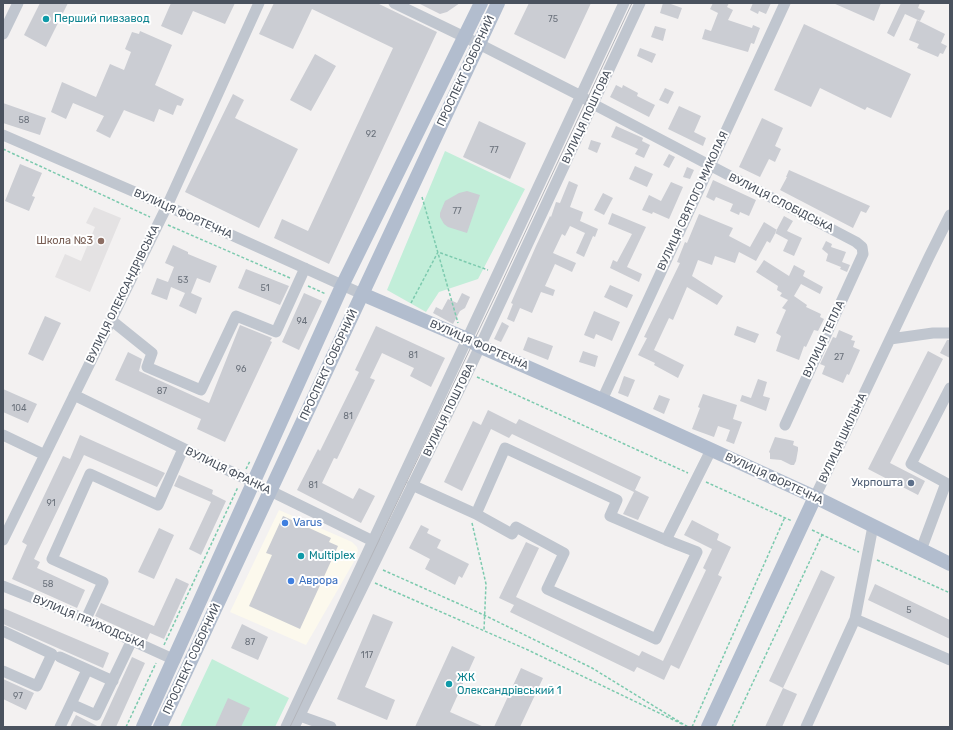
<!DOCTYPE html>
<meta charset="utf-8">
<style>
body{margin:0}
#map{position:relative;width:953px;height:730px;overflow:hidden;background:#f3f1f1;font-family:Rubik,sans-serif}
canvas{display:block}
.frame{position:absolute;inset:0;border:4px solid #4a525e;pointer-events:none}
</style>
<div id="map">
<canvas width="953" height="730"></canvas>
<div class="frame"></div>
</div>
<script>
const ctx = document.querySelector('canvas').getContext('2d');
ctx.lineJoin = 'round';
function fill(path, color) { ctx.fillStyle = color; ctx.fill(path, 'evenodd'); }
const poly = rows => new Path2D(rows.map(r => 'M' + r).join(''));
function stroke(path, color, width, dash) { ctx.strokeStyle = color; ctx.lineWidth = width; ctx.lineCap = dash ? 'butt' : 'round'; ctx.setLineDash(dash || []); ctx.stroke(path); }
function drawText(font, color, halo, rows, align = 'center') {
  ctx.font = font + ' Rubik,sans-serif'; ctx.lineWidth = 4; ctx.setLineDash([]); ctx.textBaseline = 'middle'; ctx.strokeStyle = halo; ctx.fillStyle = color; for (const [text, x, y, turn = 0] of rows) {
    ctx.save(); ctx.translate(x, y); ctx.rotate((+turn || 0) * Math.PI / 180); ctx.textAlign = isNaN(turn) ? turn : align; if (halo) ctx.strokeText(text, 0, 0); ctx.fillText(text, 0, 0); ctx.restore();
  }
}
fill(poly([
 [279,510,352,542,357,547,358,551,356,558,306,645,230,612]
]), '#fcf9ed');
fill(poly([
 [94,207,121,218,90,292,55,277,65,254,81,261,95,227,86,223]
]), '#e4e2e3');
fill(poly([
 [445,151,525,189,478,279,439,292,426,312,387,290],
 [212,659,289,698,275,727,180,727]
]), '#c2eed9');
fill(poly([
 [40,3,68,3,46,47,24,35],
 [171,3,235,3,225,24,193,11,182,35,161,26],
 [274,3,377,3,437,32,329,264,274,238,282,219,308,231,393,48,312,9,293,49,259,34],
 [418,3,460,3,447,12,440,14],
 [529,3,591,3,565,59,514,34],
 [663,3,668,3,682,8,678,19,660,13],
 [713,3,729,3,727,7,733,10,728,20,752,28,753,25,760,28,754,44,751,43,748,52,702,39,705,29,711,31,718,13,710,9],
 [753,3,771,3,766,14,759,11,758,14,750,10],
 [833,3,881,3,874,21],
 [901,3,920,3,918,8,925,11,920,21,905,14,894,37,887,33],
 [917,20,945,34,941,43,947,46,943,54,940,53,938,57,917,48,919,44,909,40],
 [804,24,911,74,891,118,867,107,865,110,820,88,811,107,774,90],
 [655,26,666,29,663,41,651,37],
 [140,31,172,45,155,85,184,99,181,106,177,105,173,115,159,109,154,122,124,110,110,138,96,131,104,116,73,103,66,119,51,112,62,82,96,97,110,64,124,70,131,52,125,49,132,32,139,34],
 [640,48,656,54,652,63,637,56],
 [315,54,336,66,311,111,290,100],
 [616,85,622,88,623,85,638,93,637,96,655,105,649,117,610,97],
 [665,88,674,92,668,104,659,100],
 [233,94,244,100,235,118,298,149,259,228,185,192],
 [3,103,46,118,40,135,3,123],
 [679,106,701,116,694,132,706,138,703,146,668,129],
 [762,118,783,128,775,146,781,149,775,162,769,159,760,177,739,167],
 [479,121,526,143,510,179,463,157],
 [616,126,643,138,642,141,650,145,644,158,635,154,638,149,611,137],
 [591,140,601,143,597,153,588,149],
 [669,154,675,157,669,168,663,165],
 [20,164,42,173,32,196,35,197,29,211,5,201],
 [635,166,653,174,647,187,629,179],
 [687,167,694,170,690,179,683,177],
 [789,170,870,206,866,213,861,211,853,228,780,190,787,177,786,177],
 [713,180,756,200,749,216,740,212,739,215,730,211,733,204,716,197,714,201,706,197],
 [569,181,578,185,570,207,583,212,580,221,598,229,595,237,593,236,584,257,576,253,585,233,570,226,565,236,562,234,553,253,576,263,572,272,555,264,545,286,555,290,553,296,541,292,532,313,520,308,514,322,507,319,513,304,511,303,536,246,550,216,551,217,556,202,560,203],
 [671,182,683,187,669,219,653,212,652,214,642,210,649,195,661,201],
 [467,191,480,195,467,233,448,227,444,224,440,217,440,213,445,201,459,193],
 [603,193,613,198,604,215,594,210],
 [612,213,646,227,627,267,642,274,639,282,610,268,613,260,617,262,632,234,608,224],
 [699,214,733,228,729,236,750,247,764,222,777,230,770,243,767,241,756,261,739,252,735,263,715,256,712,265,698,260,692,276,723,296,717,305,687,287,673,320,669,318,654,350,684,365,678,378,654,365,655,363,638,355,647,338,644,337,680,263,677,262,685,242,687,243],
 [784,216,793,221,787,231,802,238,794,256,783,251,788,240,775,233],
 [826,241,832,244,831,247,846,252,842,262,850,265,847,272,840,269,841,267,826,261,828,254,822,249],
 [173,245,188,252,188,254,217,266,210,283,197,278,191,293,202,298,196,314,179,306,185,293,171,287,167,300,151,294,157,278,168,282,174,267,165,263],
 [764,260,789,276,794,265,805,271,803,276,823,287,820,294,801,284,794,296,807,305,806,307,821,314,820,317,824,319,818,331,814,330,806,347,804,346,799,360,776,351,781,336,776,333,786,310,782,308,788,300,780,296,782,293,777,290,778,286,756,272],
 [246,269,289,286,280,305,238,288],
 [610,285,633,295,627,308,604,297],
 [304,293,322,301,299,350,282,342],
 [462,293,470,297,465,308,460,311,453,324,433,313,436,307,442,310,448,299,457,303],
 [594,311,620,322,612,341,596,334,594,339,584,335],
 [45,316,61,323,43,361,28,354],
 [502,322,509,326,501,342,494,339],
 [240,325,272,338,270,341,272,342,225,442,197,429,201,419,115,380,128,352,142,359,139,371,209,403],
 [376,326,445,358,431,387,410,376,414,368,382,353,370,378,375,380,337,459,334,458,322,483,353,499,359,488,375,496,361,523,297,490,318,449,320,451,359,372,355,370],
 [737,326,759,334,755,343,734,335],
 [839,330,853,336,851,340,855,341,853,347,860,350,849,375,847,374,843,383,822,374,825,366,820,364,833,337,836,338],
 [528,337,553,346,548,360,523,350],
 [947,340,950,340,950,358,940,353],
 [583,351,598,356,595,367,579,362],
 [928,351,943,359,890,463,925,481,918,495,868,469],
 [624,376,635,380,628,397,618,393],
 [758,379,767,382,763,396,770,398,766,411,740,401,742,395,751,398],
 [3,389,37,404,28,423,3,412],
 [703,394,737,405,733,419,742,422,734,444,726,441,730,430,718,426,714,437,692,429,700,408,698,407],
 [659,395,670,399,664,414,653,409],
 [488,410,516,424,519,419,641,477,634,492,512,434,509,438,491,429,462,491,444,482,473,421,481,425],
 [80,435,165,473,157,487,84,455,34,559,40,562,37,568,85,590,77,608,12,579,27,545,22,542,63,456,70,459],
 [775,437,794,441,793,445,798,447,798,450,796,461,794,465,791,465,781,460,770,459,770,453,769,452],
 [179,475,213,490,212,494,226,501,201,555,189,549,211,502,174,486],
 [635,490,649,497,638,520,623,514],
 [283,516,331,538,329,542,338,546,300,629,249,606,272,555,266,553],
 [692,520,719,534,717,540,731,547,718,575,722,577,679,669,671,665,664,680,637,667,634,672,510,612,514,605,499,598,526,542,539,548,516,597,639,656,642,651,663,661,706,570,703,568,712,549,684,535],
 [421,525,429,529,427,533,441,540,437,548,469,564,462,578,459,576,455,585,425,569,430,559,409,548],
 [159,528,174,535,154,579,138,572],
 [821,570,835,577,783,688,769,681],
 [176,578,189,584,164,639,150,633,147,640,95,616,101,603,154,626],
 [875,584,950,620,950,639,868,600],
 [3,608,109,653,103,668,3,624],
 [373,614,393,622,365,687,395,700,387,720,337,699],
 [242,624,268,637,258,660,231,648],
 [452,646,475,657,450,712,484,727,415,727],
 [132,657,145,663,116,727,100,727],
 [521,668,543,678,520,727,494,727],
 [3,679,34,693,26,710,3,699],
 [783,688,797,694,782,727,765,727],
 [228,698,250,708,241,727,215,727],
 [76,715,99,727,70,727]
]), '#cbcdd3');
stroke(poly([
 [3,149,150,217],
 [422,197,458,323],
 [168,225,290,278],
 [308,286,326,294],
 [411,303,438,252,488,270],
 [477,377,688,473],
 [246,469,250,461],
 [706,482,792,521],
 [472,523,486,584,484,630],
 [812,530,859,552],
 [877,560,950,593],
 [383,570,484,615,592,668,688,727],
 [375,583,528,650,682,724],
 [164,645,238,487],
 [126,727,156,663],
 [692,727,785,517],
 [732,727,822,535]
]), '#7ccaae', 1.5, [3, 2]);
stroke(poly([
 [394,3,479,44,581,96,593,104,856,242,862,247,863,254,785,425],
 [3,34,18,3],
 [3,135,167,206,362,294],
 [111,320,152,353,147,367,201,390,236,316,276,332,305,268],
 [890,339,933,333,950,333],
 [74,395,379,544],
 [602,400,785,3],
 [3,435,45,455],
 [412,485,476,514],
 [815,497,929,257,950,215],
 [3,540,167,206,259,3],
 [666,540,610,516,617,500,505,448,476,514,512,534,516,527,564,553,547,589,656,639,697,552,666,540,711,450],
 [921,550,946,483,911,464,950,388],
 [3,586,80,617,175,660],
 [86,619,103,582,52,559,90,474,158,505,183,449],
 [855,619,950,660],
 [3,631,52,654,37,686,3,671],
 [60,657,113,681],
 [71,704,87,670],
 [300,716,331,727],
 [60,727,71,704,96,715,132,640],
 [286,727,624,3],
 [294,727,468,372,640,3],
 [806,727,855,619,873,526]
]), '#c0c6cf', 11);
stroke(poly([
 [362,294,467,339,479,346,602,400,815,497,950,564],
 [143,727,342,286,481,3],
 [160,727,498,3],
 [708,727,815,497]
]), '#b2bdce', 14);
stroke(poly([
 [290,727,501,284,632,3]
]), '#b3b5bb', 1);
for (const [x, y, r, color] of [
 [46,19,4,"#0f9aa8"],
 [101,241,4,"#8d6e63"],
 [911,483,4,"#5c6f8a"],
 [285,523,4,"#3f7fe0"],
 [301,556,4,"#0f9aa8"],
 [291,581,4,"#3f7fe0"],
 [449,684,4,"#0f9aa8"]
]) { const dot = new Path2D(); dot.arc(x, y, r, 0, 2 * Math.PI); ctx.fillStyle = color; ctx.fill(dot); stroke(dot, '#fff', 1.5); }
drawText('9px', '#6a717b', null, [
 ["75",553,19],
 ["58",24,120],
 ["92",371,134],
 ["77",494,150],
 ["77",457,211],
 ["53",183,280],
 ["51",265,288],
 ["94",302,321],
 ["81",413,355],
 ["27",839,357],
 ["96",241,369],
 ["87",162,391],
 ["104",19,408],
 ["81",348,416],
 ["81",313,485],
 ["91",51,503],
 ["58",48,584],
 ["5",909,610],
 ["87",250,642],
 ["117",367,655],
 ["97",18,696]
]);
drawText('11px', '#0d838f', '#fff', [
 ["Перший пивзавод",54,19],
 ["Multiplex",309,556],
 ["ЖК",457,678],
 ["Олександрівський 1",457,691]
], 'left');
drawText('11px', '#4a525e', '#fff', [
 ["ПРОСПЕКТ СОБОРНИЙ",466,71,-65],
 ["ВУЛИЦЯ ПОШТОВА",587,117,-65],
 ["ВУЛИЦЯ СВЯТОГО МИКОЛАЯ",693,201,-65],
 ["ВУЛИЦЯ СЛОБІДСЬКА",781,203,27],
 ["ВУЛИЦЯ ФОРТЕЧНА",183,214,24],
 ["ВУЛИЦЯ ОЛЕКСАНДРІВСЬКА",123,294,-64],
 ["ВУЛИЦЯ ТЕПЛА",824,339,-65],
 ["ВУЛИЦЯ ФОРТЕЧНА",479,345,24],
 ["ПРОСПЕКТ СОБОРНИЙ",329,365,-65],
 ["ВУЛИЦЯ ПОШТОВА",449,410,-64],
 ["ВУЛИЦЯ ШКІЛЬНА",843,438,-65],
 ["ВУЛИЦЯ ФРАНКА",228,471,26],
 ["ВУЛИЦЯ ФОРТЕЧНА",774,479,25],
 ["ВУЛИЦЯ ПРИХОДСЬКА",89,622,23],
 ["ПРОСПЕКТ СОБОРНИЙ",192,659,-65]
]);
drawText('11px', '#785e54', '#fff', [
 ["Школа №3",93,241]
], 'right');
drawText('11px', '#4e5e75', '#fff', [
 ["Укрпошта",903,483]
], 'right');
drawText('11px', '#366cbe', '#fff', [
 ["Varus",293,523],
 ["Аврора",299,581]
], 'left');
</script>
